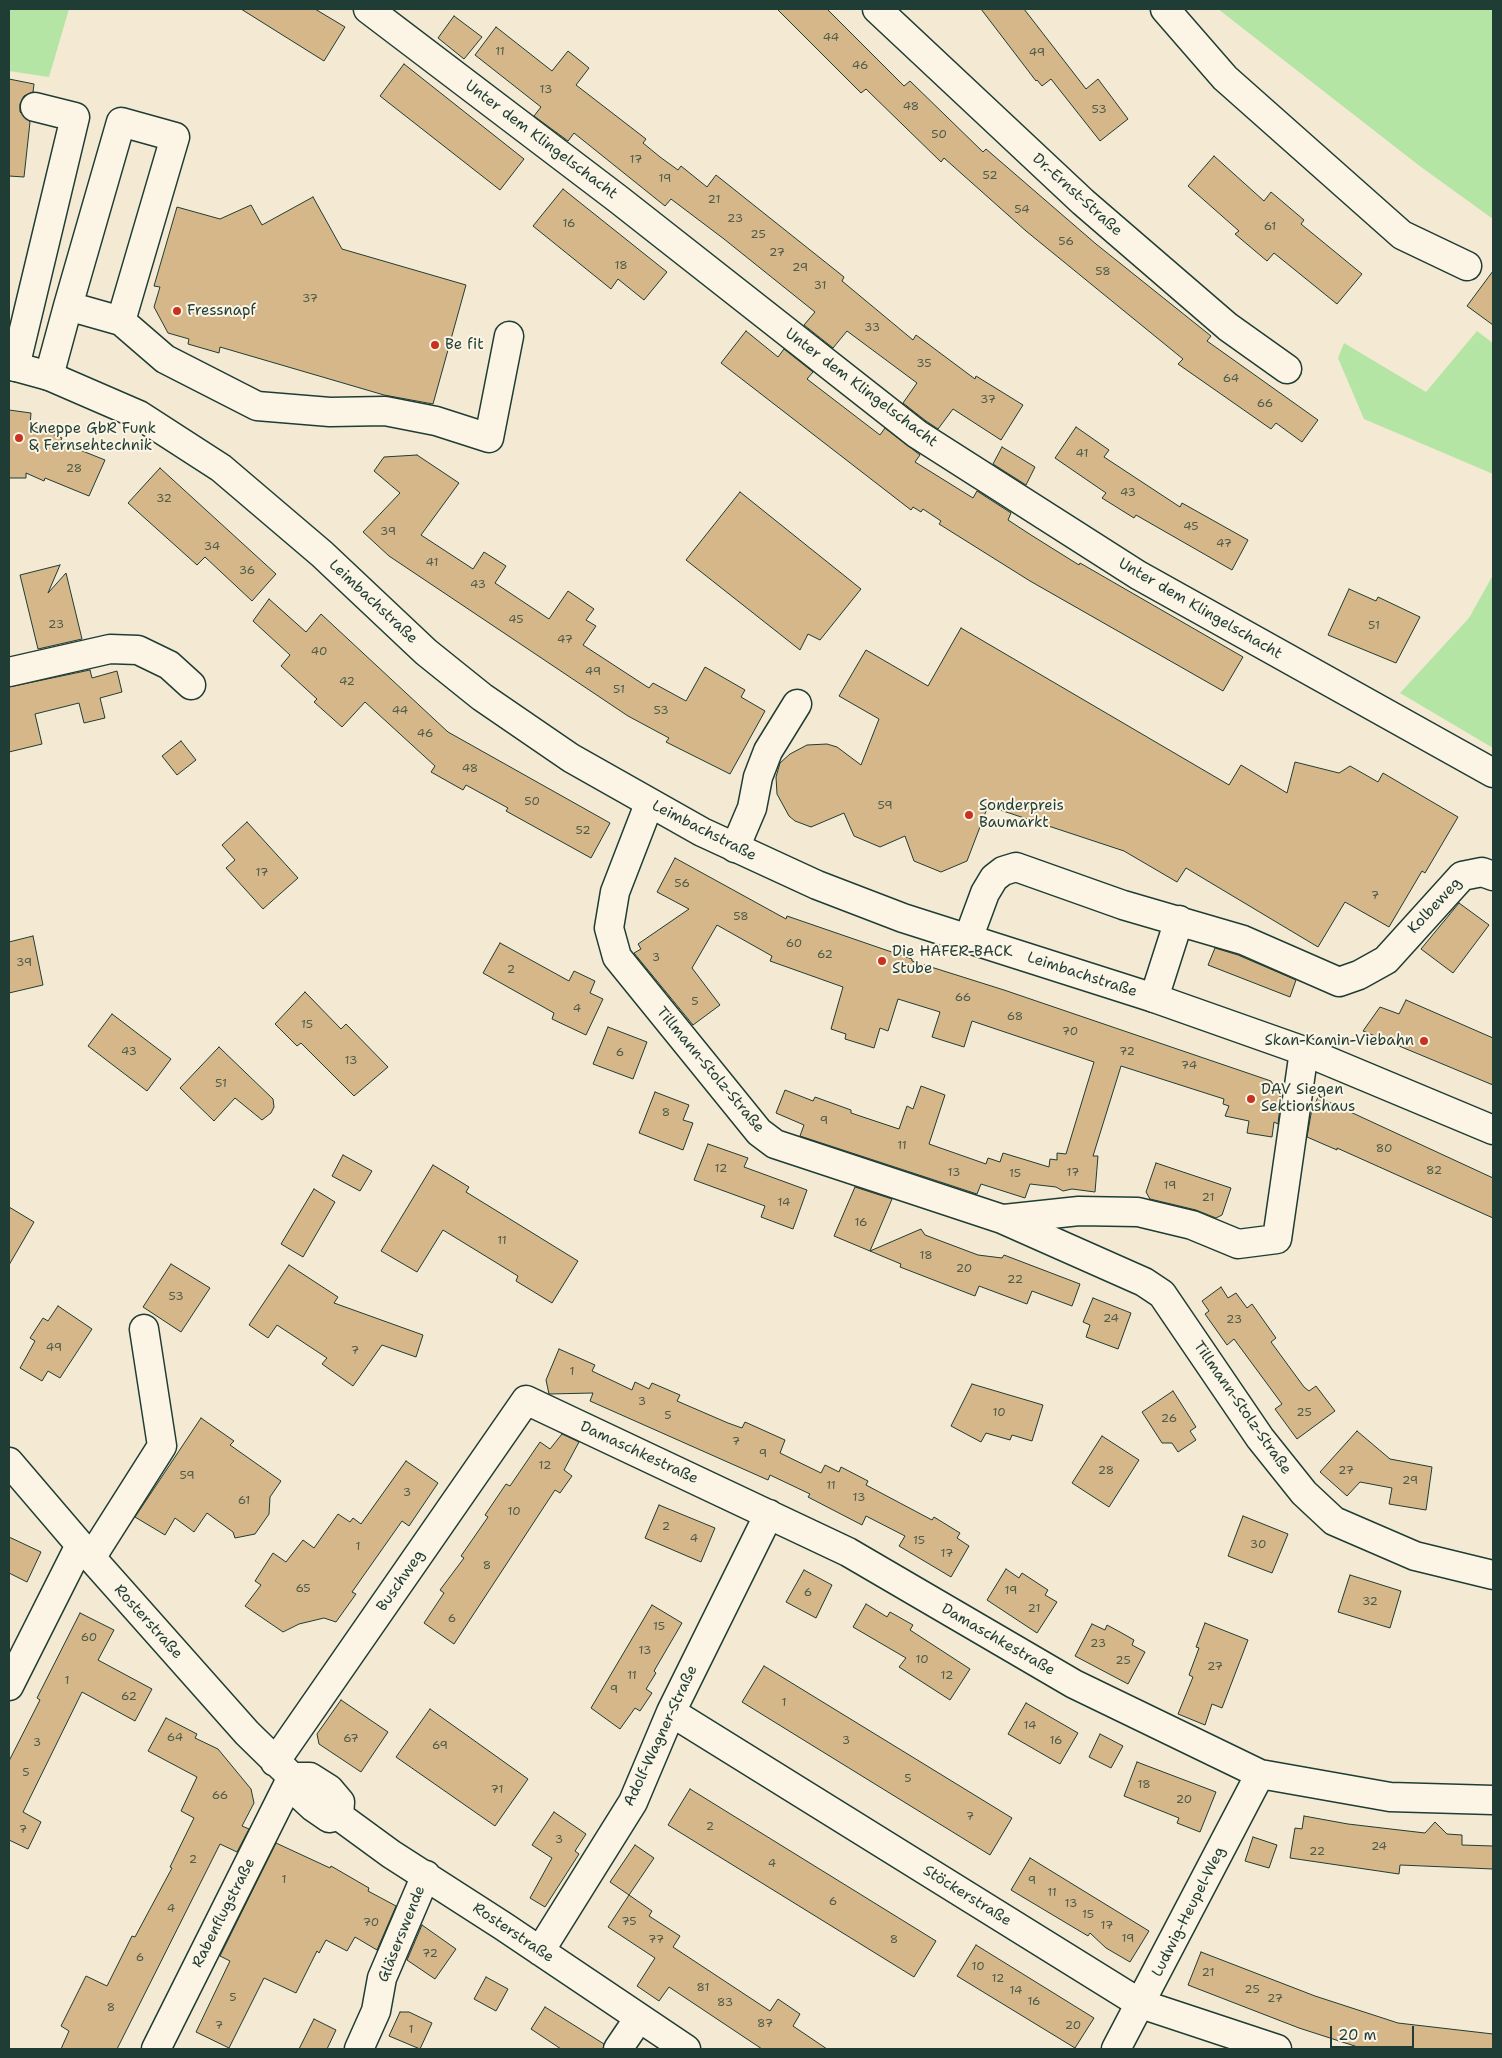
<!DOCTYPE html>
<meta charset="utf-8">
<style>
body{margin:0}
#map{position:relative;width:1502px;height:2058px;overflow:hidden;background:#f4e9d3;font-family:"Shantell Sans",sans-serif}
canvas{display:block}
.frame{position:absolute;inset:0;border:10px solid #1f3d34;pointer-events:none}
.scale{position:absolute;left:1330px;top:2026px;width:84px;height:22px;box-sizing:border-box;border:2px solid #1f3d34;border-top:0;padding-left:6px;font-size:15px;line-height:18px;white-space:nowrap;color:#1f3d34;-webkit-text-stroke:4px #fcf5e5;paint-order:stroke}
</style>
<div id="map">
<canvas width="1502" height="2058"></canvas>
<div class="frame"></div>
<div class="scale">20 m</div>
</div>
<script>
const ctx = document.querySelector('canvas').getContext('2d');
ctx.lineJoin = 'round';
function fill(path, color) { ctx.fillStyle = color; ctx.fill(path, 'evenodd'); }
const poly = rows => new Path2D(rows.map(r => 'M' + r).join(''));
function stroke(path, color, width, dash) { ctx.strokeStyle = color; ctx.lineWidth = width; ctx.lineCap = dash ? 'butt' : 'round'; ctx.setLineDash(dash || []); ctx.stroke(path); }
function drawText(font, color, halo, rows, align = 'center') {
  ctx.font = font + ' "Shantell Sans",sans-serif'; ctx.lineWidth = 4; ctx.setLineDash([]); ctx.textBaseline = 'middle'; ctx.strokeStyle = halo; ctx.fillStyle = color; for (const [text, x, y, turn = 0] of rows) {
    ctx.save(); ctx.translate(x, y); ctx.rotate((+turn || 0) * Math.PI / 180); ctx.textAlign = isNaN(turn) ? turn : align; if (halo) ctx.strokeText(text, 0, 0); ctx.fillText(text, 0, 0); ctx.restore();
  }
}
fill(poly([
 [9,9,69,9,49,77,9,71],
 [1218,9,1493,9,1493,219,1421,167],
 [1477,331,1493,343,1493,474,1364,419,1338,358,1344,343,1426,392],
 [1493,575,1493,748,1400,693,1469,618]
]), '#b5e5a4');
const building = poly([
 [241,9,315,9,345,27,324,61,241,9],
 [777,9,827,9,904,86,910,81,983,152,986,149,1096,244,1211,336,1207,341,1318,420,1302,442,1276,423,1271,429,1178,364,1183,359,1026,231,944,158,941,162,866,89,861,93,777,9],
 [981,9,1024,9,1086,89,1098,79,1128,119,1100,141,1051,79,1042,86,1037,80,1036,81,981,9],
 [454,16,482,37,464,59,438,38,454,16],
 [496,27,552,71,568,51,589,68,576,85,646,139,643,143,660,157,678,170,681,166,707,187,716,175,844,277,842,281,913,340,916,335,975,379,976,376,1023,405,1001,440,953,409,938,429,926,421,903,403,917,383,847,331,833,348,804,325,815,312,724,239,671,199,665,206,574,133,568,141,534,116,541,107,475,55,496,27],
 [404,64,524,159,500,190,380,96,404,64],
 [9,79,34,84,33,92,24,96,20,104,20,112,30,122,24,177,9,176,9,79],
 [1214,156,1264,201,1271,192,1304,220,1301,224,1362,274,1337,304,1274,253,1267,261,1235,234,1239,231,1188,186,1214,156],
 [563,189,667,272,644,300,618,279,611,289,533,226,563,189],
 [313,197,342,249,466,285,433,404,384,395,220,347,219,353,188,344,189,339,168,333,154,307,160,287,154,286,177,207,220,219,251,205,262,225,313,197],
 [1493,271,1493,325,1467,306,1493,271],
 [746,331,778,357,784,349,813,372,807,379,880,435,885,428,920,455,915,462,973,498,977,491,1011,513,1008,520,1031,535,1079,565,1080,563,1243,657,1223,691,1030,581,939,524,941,521,923,509,921,512,913,507,911,510,721,363,746,331],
 [9,410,31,413,30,425,62,438,60,442,105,460,89,496,45,478,44,481,26,473,26,478,9,478,9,410],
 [1076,427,1109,450,1104,457,1180,507,1182,503,1248,540,1232,570,1136,515,1134,518,1102,498,1106,493,1055,458,1076,427],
 [1002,447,1035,467,1026,485,993,464,1002,447],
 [417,455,459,483,421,535,473,569,484,552,506,566,495,583,549,619,568,591,594,609,586,620,596,626,583,645,649,688,653,683,686,701,705,667,745,690,741,697,765,711,730,774,666,742,669,738,628,716,389,556,363,532,400,493,374,471,384,457,417,455],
 [160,468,276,574,252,601,205,557,197,565,128,503,160,468],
 [740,492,861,589,820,640,808,634,800,650,686,560,740,492],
 [60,565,48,593,66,573,82,639,38,649,20,575,60,565],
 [1349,589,1376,601,1378,597,1420,617,1396,663,1328,635,1349,589],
 [269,599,306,632,321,614,448,732,610,823,591,858,506,811,508,808,466,785,463,790,431,772,435,766,365,702,342,727,314,702,317,699,281,666,290,655,253,621,269,599],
 [961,628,1229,785,1241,765,1287,793,1295,762,1339,773,1350,766,1378,782,1383,773,1458,817,1425,873,1422,871,1389,927,1345,902,1318,947,1186,868,1177,882,1124,851,988,806,967,861,941,872,914,861,905,836,880,847,854,836,844,813,811,827,795,821,789,816,777,794,776,777,780,763,790,754,807,745,827,744,837,747,861,765,879,719,839,696,866,650,928,686,961,628],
 [90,670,92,678,117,671,122,692,100,698,105,718,84,723,79,703,35,714,42,744,9,752,9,687,90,670],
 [181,741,196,760,177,775,162,756,181,741],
 [247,822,298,878,263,909,226,868,235,860,222,845,247,822],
 [675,858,786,919,787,916,912,959,912,961,1004,990,1271,1081,1281,1098,1278,1124,1274,1122,1272,1137,1247,1133,1249,1121,1225,1116,1229,1106,1223,1104,1224,1099,1121,1066,1093,1156,1098,1156,1095,1192,1072,1189,1063,1191,1056,1187,1030,1184,1025,1198,981,1184,977,1194,800,1136,804,1125,776,1113,785,1090,813,1101,815,1097,851,1110,851,1113,899,1129,907,1106,913,1109,921,1086,945,1095,929,1144,986,1164,988,1158,1000,1162,1003,1153,1049,1167,1050,1159,1057,1160,1057,1153,1066,1154,1094,1062,972,1021,964,1047,932,1037,940,1012,898,999,888,1031,880,1028,874,1048,845,1039,846,1034,831,1029,843,987,770,961,772,956,717,925,692,968,720,1005,693,1025,634,953,641,949,638,944,689,909,657,892,675,858],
 [1459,903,1489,925,1453,973,1421,949,1459,903],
 [33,936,43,985,9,993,9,942,33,936],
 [500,943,569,981,574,971,595,981,590,993,603,999,586,1035,552,1019,554,1013,483,973,500,943],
 [1215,948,1238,955,1296,980,1290,997,1208,965,1215,948],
 [305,992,341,1029,346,1024,388,1067,354,1096,301,1043,297,1046,275,1024,305,992],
 [1406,1000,1493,1038,1493,1085,1363,1031,1380,1007,1399,1014,1406,1000],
 [112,1014,171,1059,147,1091,88,1046,112,1014],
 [608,1027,647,1042,633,1079,593,1064,608,1027],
 [219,1047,273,1099,274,1107,271,1113,262,1120,235,1098,214,1121,180,1088,219,1047],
 [655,1092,689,1105,683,1120,693,1123,683,1150,639,1133,655,1092],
 [1318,1097,1493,1178,1493,1218,1337,1148,1337,1150,1307,1137,1311,1114,1318,1097],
 [708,1144,748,1158,744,1167,807,1190,793,1229,761,1217,765,1206,694,1180,708,1144],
 [343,1155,372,1171,360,1191,332,1176,343,1155],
 [1156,1163,1231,1188,1222,1215,1216,1218,1196,1210,1150,1199,1146,1192,1156,1163],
 [433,1165,469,1187,466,1192,578,1261,552,1303,516,1281,518,1276,443,1230,417,1272,381,1251,433,1165],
 [855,1187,892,1199,870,1251,921,1229,925,1235,978,1255,1002,1258,1004,1255,1080,1284,1072,1306,1032,1291,1027,1304,979,1286,975,1296,900,1267,901,1264,834,1236,855,1187],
 [314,1189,335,1202,303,1257,281,1244,314,1189],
 [9,1207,34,1222,9,1265,9,1207],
 [171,1264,210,1288,181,1332,143,1307,171,1264],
 [289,1265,338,1297,334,1303,423,1335,416,1357,382,1345,353,1386,322,1364,327,1358,277,1325,268,1338,249,1325,289,1265],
 [1221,1287,1228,1298,1236,1293,1247,1308,1252,1304,1276,1338,1271,1342,1304,1387,1309,1391,1316,1386,1335,1411,1297,1439,1275,1409,1282,1404,1234,1339,1227,1345,1205,1314,1209,1311,1202,1301,1221,1287],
 [1093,1298,1131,1313,1118,1349,1086,1337,1090,1325,1083,1322,1093,1298],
 [58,1306,92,1329,60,1378,48,1371,42,1381,20,1368,35,1341,30,1338,43,1318,48,1321,58,1306],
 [559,1349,595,1365,592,1371,632,1390,635,1382,649,1389,652,1383,680,1395,677,1401,728,1423,742,1428,745,1422,785,1440,780,1453,821,1473,825,1465,839,1472,841,1467,868,1481,866,1485,932,1520,934,1517,960,1533,957,1538,969,1546,951,1577,899,1546,905,1536,866,1516,862,1525,808,1497,810,1494,770,1475,768,1480,590,1401,593,1393,549,1394,546,1380,559,1349],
 [972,1384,1043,1405,1032,1441,1012,1435,1010,1440,986,1433,981,1442,951,1426,972,1384],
 [1173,1391,1196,1427,1190,1431,1196,1440,1178,1452,1172,1443,1162,1443,1142,1412,1173,1391],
 [201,1418,234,1441,230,1445,281,1481,270,1497,269,1514,255,1534,235,1538,233,1532,207,1513,194,1532,175,1518,165,1535,135,1517,201,1418],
 [1357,1431,1390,1459,1432,1467,1426,1510,1389,1504,1392,1488,1360,1482,1347,1496,1320,1472,1357,1431],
 [562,1434,579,1442,564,1470,572,1476,560,1493,555,1490,454,1644,424,1623,444,1593,440,1590,464,1558,461,1556,488,1517,485,1515,506,1484,510,1486,540,1442,550,1449,562,1434],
 [1102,1436,1139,1460,1109,1507,1072,1483,1102,1436],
 [406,1461,438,1483,409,1526,402,1521,352,1592,356,1594,336,1622,324,1618,299,1624,283,1632,245,1606,261,1585,255,1581,273,1553,286,1562,303,1540,314,1548,338,1514,350,1522,353,1518,361,1524,406,1461],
 [659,1505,715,1528,701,1562,645,1538,659,1505],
 [1243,1516,1288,1534,1272,1573,1228,1556,1243,1516],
 [9,1537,41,1552,27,1582,9,1573,9,1537],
 [1006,1569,1019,1578,1022,1573,1048,1590,1045,1595,1057,1602,1037,1633,987,1600,1006,1569],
 [804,1570,832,1585,816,1618,786,1602,804,1570],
 [1350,1575,1401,1591,1390,1628,1338,1612,1350,1575],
 [866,1604,887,1617,890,1612,913,1625,910,1630,970,1669,950,1700,899,1667,906,1658,853,1627,866,1604],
 [652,1605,682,1623,654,1671,656,1673,646,1689,652,1693,640,1711,635,1708,620,1729,591,1708,652,1605],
 [80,1613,114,1630,98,1660,152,1689,135,1721,82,1692,23,1812,41,1822,28,1849,9,1840,9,1761,40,1700,37,1698,80,1613],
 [1205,1623,1248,1640,1222,1708,1212,1704,1205,1725,1178,1714,1193,1677,1189,1675,1199,1648,1196,1647,1205,1623],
 [1092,1624,1105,1630,1107,1625,1120,1632,1134,1640,1132,1645,1145,1652,1128,1684,1075,1656,1092,1624],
 [764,1666,1012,1818,990,1855,742,1702,764,1666],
 [341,1700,388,1732,361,1772,319,1744,317,1734,341,1700],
 [1026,1703,1078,1733,1060,1764,1008,1734,1026,1703],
 [430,1709,528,1779,495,1826,396,1757,430,1709],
 [166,1718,197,1734,195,1738,218,1749,251,1789,254,1803,242,1826,249,1829,237,1852,220,1844,117,2049,61,2049,69,2031,61,2026,86,1976,107,1986,132,1936,135,1937,172,1868,170,1867,194,1818,181,1811,197,1777,148,1751,166,1718],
 [1100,1734,1123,1746,1111,1768,1089,1757,1100,1734],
 [1137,1762,1216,1792,1200,1832,1177,1823,1179,1818,1124,1796,1137,1762],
 [690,1789,936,1941,914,1977,668,1825,690,1789],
 [554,1812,586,1834,575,1851,579,1854,545,1907,530,1898,552,1858,532,1845,554,1812],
 [1304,1816,1348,1824,1425,1833,1435,1822,1447,1834,1462,1835,1462,1845,1493,1846,1493,1869,1400,1865,1399,1874,1290,1858,1295,1828,1302,1829,1304,1816],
 [1253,1837,1277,1845,1269,1868,1245,1861,1253,1837],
 [276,1843,330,1868,331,1866,369,1888,368,1891,396,1906,377,1950,355,1937,347,1951,326,1940,319,1953,317,1951,296,1993,264,1978,229,2048,196,2032,230,1961,220,1956,276,1843],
 [635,1845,654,1858,629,1895,652,1911,649,1916,680,1936,673,1947,770,2011,778,1999,800,2014,793,2026,827,2049,762,2049,669,1987,659,2001,637,1986,655,1958,608,1927,629,1895,610,1882,635,1845],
 [1030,1858,1149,1931,1130,1962,1106,1948,1090,1933,1088,1936,1011,1890,1030,1858],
 [422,1925,456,1949,435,1979,407,1960,422,1925],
 [976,1945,1094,2018,1075,2048,957,1976,976,1945],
 [1201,1952,1315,1996,1398,2023,1493,2034,1493,2049,1364,2049,1299,2028,1188,1985,1201,1952],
 [486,1977,508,1989,496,2011,474,1999,486,1977],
 [545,2007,604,2044,603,2049,561,2049,531,2029,545,2007],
 [400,2012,409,2012,432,2023,420,2049,389,2036,400,2012],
 [314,2019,336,2030,327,2049,299,2049,314,2019]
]);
fill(building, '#d6b78a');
stroke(building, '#1f3d34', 1);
const minor = poly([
 [368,9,618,199,917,434,1138,575,1493,773],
 [877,9,1083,202,1228,327,1287,369],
 [1165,9,1225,78,1402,235,1467,266],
 [68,306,121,122,175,137,121,321],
 [15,367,75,117,35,107],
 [49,376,68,306,121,321,165,359,257,406,330,412,385,411,436,421,489,438,509,336],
 [9,672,110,649,138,650,169,665,191,685],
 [649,804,615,892,609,928,617,957,759,1132,775,1144,1002,1219,1144,1282,1162,1294,1260,1438,1304,1493,1334,1521,1415,1556,1493,1575],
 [735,848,752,808,758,777,768,751,797,704],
 [968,939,985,893,994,878,1003,871,1016,867,1123,905,1243,940,1339,982,1359,975,1386,960,1462,876,1482,872,1493,876],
 [1154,998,1179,920],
 [1004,1219,1079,1211,1138,1212,1192,1225,1238,1244,1277,1239,1304,1051],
 [9,1462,80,1545,247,1733,292,1777,299,1794,313,1807,329,1818,339,1816,391,1854,503,1926,686,2049],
 [91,1558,162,1446,144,1329],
 [9,1686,80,1545],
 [671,1712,1141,2004,1277,2049],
 [275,1762,526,1400,848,1552,1074,1684,1260,1774,1390,1797,1493,1800],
 [292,1777,310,1777,329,1789,340,1802,339,1816],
 [540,1951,633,1802,671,1712,769,1514],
 [156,2049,292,1777],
 [359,2049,376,2011,382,1978,426,1875],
 [618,2049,639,2018],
 [1116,2049,1260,1774]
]);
const major = poly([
 [9,365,49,376,139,415,221,468,322,554,426,652,482,697,571,758,702,832,817,885,903,918,1154,998,1304,1051,1493,1130]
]);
stroke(minor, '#1f3d34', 31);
stroke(major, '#1f3d34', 31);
stroke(minor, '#fcf5e5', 28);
stroke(major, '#fcf5e5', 28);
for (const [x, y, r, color] of [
 [177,311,5,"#c8321e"],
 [435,345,5,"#c8321e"],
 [19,438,5,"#c8321e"],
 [969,815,5,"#c8321e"],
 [882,961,5,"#c8321e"],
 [1424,1041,5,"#c8321e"],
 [1251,1099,5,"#c8321e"]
]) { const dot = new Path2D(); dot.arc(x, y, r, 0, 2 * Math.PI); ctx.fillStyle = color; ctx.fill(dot); stroke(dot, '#fcf5e5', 2); }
drawText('12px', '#4d5c4a', null, [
 ["44",831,38],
 ["11",500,52],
 ["49",1037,53],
 ["46",860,66],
 ["13",546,90],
 ["48",911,107],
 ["53",1099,110],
 ["50",939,135],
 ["17",636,160],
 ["52",990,176],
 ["19",665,179],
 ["21",714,200],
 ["54",1022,210],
 ["23",735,219],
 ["16",569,224],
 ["61",1270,227],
 ["25",758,235],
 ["56",1066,242],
 ["27",777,253],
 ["18",621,266],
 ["29",800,268],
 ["58",1103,272],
 ["31",820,286],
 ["37",310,299],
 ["33",872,328],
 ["35",924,364],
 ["64",1231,379],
 ["37",988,400],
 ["66",1265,404],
 ["41",1082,454],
 ["28",74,469],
 ["43",1128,493],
 ["32",164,499],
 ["45",1191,527],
 ["39",388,532],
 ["47",1224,544],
 ["34",212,547],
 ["41",432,563],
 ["36",247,571],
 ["43",478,585],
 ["45",516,620],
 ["23",56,625],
 ["51",1374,626],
 ["47",565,640],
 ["40",319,652],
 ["49",593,672],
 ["42",347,682],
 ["51",619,690],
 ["44",400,711],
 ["53",661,711],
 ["46",425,734],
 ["48",470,769],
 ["50",532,802],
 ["59",885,806],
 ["52",583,831],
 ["17",262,873],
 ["56",682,884],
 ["7",1375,896],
 ["58",741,917],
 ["60",794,944],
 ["62",825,955],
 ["3",656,958],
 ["39",24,963],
 ["2",511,970],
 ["66",963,998],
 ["5",695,1002],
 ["4",577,1009],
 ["68",1015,1017],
 ["15",307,1025],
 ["70",1070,1032],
 ["43",129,1052],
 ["72",1127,1052],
 ["6",620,1053],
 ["13",351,1061],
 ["74",1189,1066],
 ["51",221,1084],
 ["8",666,1113],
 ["9",824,1121],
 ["11",902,1146],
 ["80",1384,1149],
 ["12",721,1169],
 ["82",1434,1171],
 ["13",954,1173],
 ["17",1073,1173],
 ["15",1015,1174],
 ["19",1170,1186],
 ["21",1208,1198],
 ["14",784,1203],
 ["16",861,1223],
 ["11",502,1241],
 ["18",926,1256],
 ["20",964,1269],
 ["22",1015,1280],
 ["53",176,1297],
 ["24",1111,1319],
 ["23",1234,1320],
 ["49",54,1348],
 ["7",355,1351],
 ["1",572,1372],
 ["3",642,1402],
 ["10",999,1413],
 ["25",1304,1413],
 ["5",668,1416],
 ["26",1169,1419],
 ["7",736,1442],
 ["9",763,1454],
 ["12",545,1466],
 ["28",1106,1471],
 ["27",1346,1471],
 ["59",187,1476],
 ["29",1410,1481],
 ["11",831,1486],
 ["3",407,1493],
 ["13",859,1498],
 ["61",244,1501],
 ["10",514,1512],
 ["2",666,1527],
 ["4",694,1539],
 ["15",919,1541],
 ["30",1258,1545],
 ["1",358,1547],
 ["17",947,1554],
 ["8",487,1566],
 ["65",303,1589],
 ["19",1011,1591],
 ["6",808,1593],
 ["32",1370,1602],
 ["21",1034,1609],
 ["6",452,1619],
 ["15",659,1627],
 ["60",89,1638],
 ["23",1098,1644],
 ["13",645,1651],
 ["10",922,1660],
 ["25",1123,1661],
 ["27",1215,1667],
 ["11",632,1676],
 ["12",947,1676],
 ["1",67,1681],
 ["9",614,1690],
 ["62",129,1697],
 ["1",784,1703],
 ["14",1030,1726],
 ["64",175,1738],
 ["67",351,1739],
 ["3",846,1741],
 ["16",1056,1741],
 ["3",37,1743],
 ["69",440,1746],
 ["5",26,1773],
 ["5",908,1779],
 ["18",1144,1785],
 ["71",497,1790],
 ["66",220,1796],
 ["20",1184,1800],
 ["7",970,1817],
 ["2",710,1827],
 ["7",23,1830],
 ["3",559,1840],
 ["24",1379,1847],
 ["22",1317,1852],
 ["2",193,1860],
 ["4",772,1864],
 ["1",284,1880],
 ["9",1032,1881],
 ["11",1052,1893],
 ["6",833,1902],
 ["13",1071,1904],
 ["4",171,1909],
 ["15",1088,1915],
 ["75",629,1922],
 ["70",371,1923],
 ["17",1107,1926],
 ["19",1128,1939],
 ["77",656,1940],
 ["8",894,1940],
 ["72",430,1954],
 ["6",140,1958],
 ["10",978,1967],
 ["21",1208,1973],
 ["12",998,1979],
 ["81",703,1988],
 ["25",1252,1990],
 ["14",1016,1991],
 ["5",233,1998],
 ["27",1275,1999],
 ["16",1034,2002],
 ["83",725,2003],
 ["8",111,2008],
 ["87",765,2024],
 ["7",219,2026],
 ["20",1073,2026],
 ["1",411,2030]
]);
drawText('15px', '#1f3d34', '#fcf5e5', [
 ["Unter dem Klingelschacht",541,140,37],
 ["Dr.-Ernst-Straße",1077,195,42],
 ["Unter dem Klingelschacht",861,388,37],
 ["Leimbachstraße",373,602,43],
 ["Unter dem Klingelschacht",1200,609,30],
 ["Leimbachstraße",704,831,27],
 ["Kolbeweg",1435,906,-47],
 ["Leimbachstraße",1082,975,18],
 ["Tillmann-Stolz-Straße",710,1070,50],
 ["Tillmann-Stolz-Straße",1242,1408,55],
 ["Damaschkestraße",639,1453,25],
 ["Buschweg",401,1581,-55],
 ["Rosterstraße",148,1622,48],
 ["Damaschkestraße",998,1640,30],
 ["Adolf-Wagner-Straße",661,1736,-65],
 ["Stöckerstraße",967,1896,32],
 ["Ludwig-Heupel-Weg",1189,1912,-63],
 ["Rabenflugstraße",224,1913,-63],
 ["Rosterstraße",513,1933,34],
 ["Gläserswende",402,1934,-68]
]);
drawText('15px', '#1f3d34', '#fcf5e5', [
 ["Fressnapf",187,311],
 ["Be fit",445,345],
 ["Kneppe GbR Funk",29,429],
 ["& Fernsehtechnik",29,446],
 ["Sonderpreis",979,806],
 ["Baumarkt",979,823],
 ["Die HAFER-BACK",892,952],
 ["Stube",892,969],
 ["Skan-Kamin-Viebahn",1414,1041,"right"],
 ["DAV Siegen",1261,1090],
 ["Sektionshaus",1261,1107]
], 'left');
</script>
